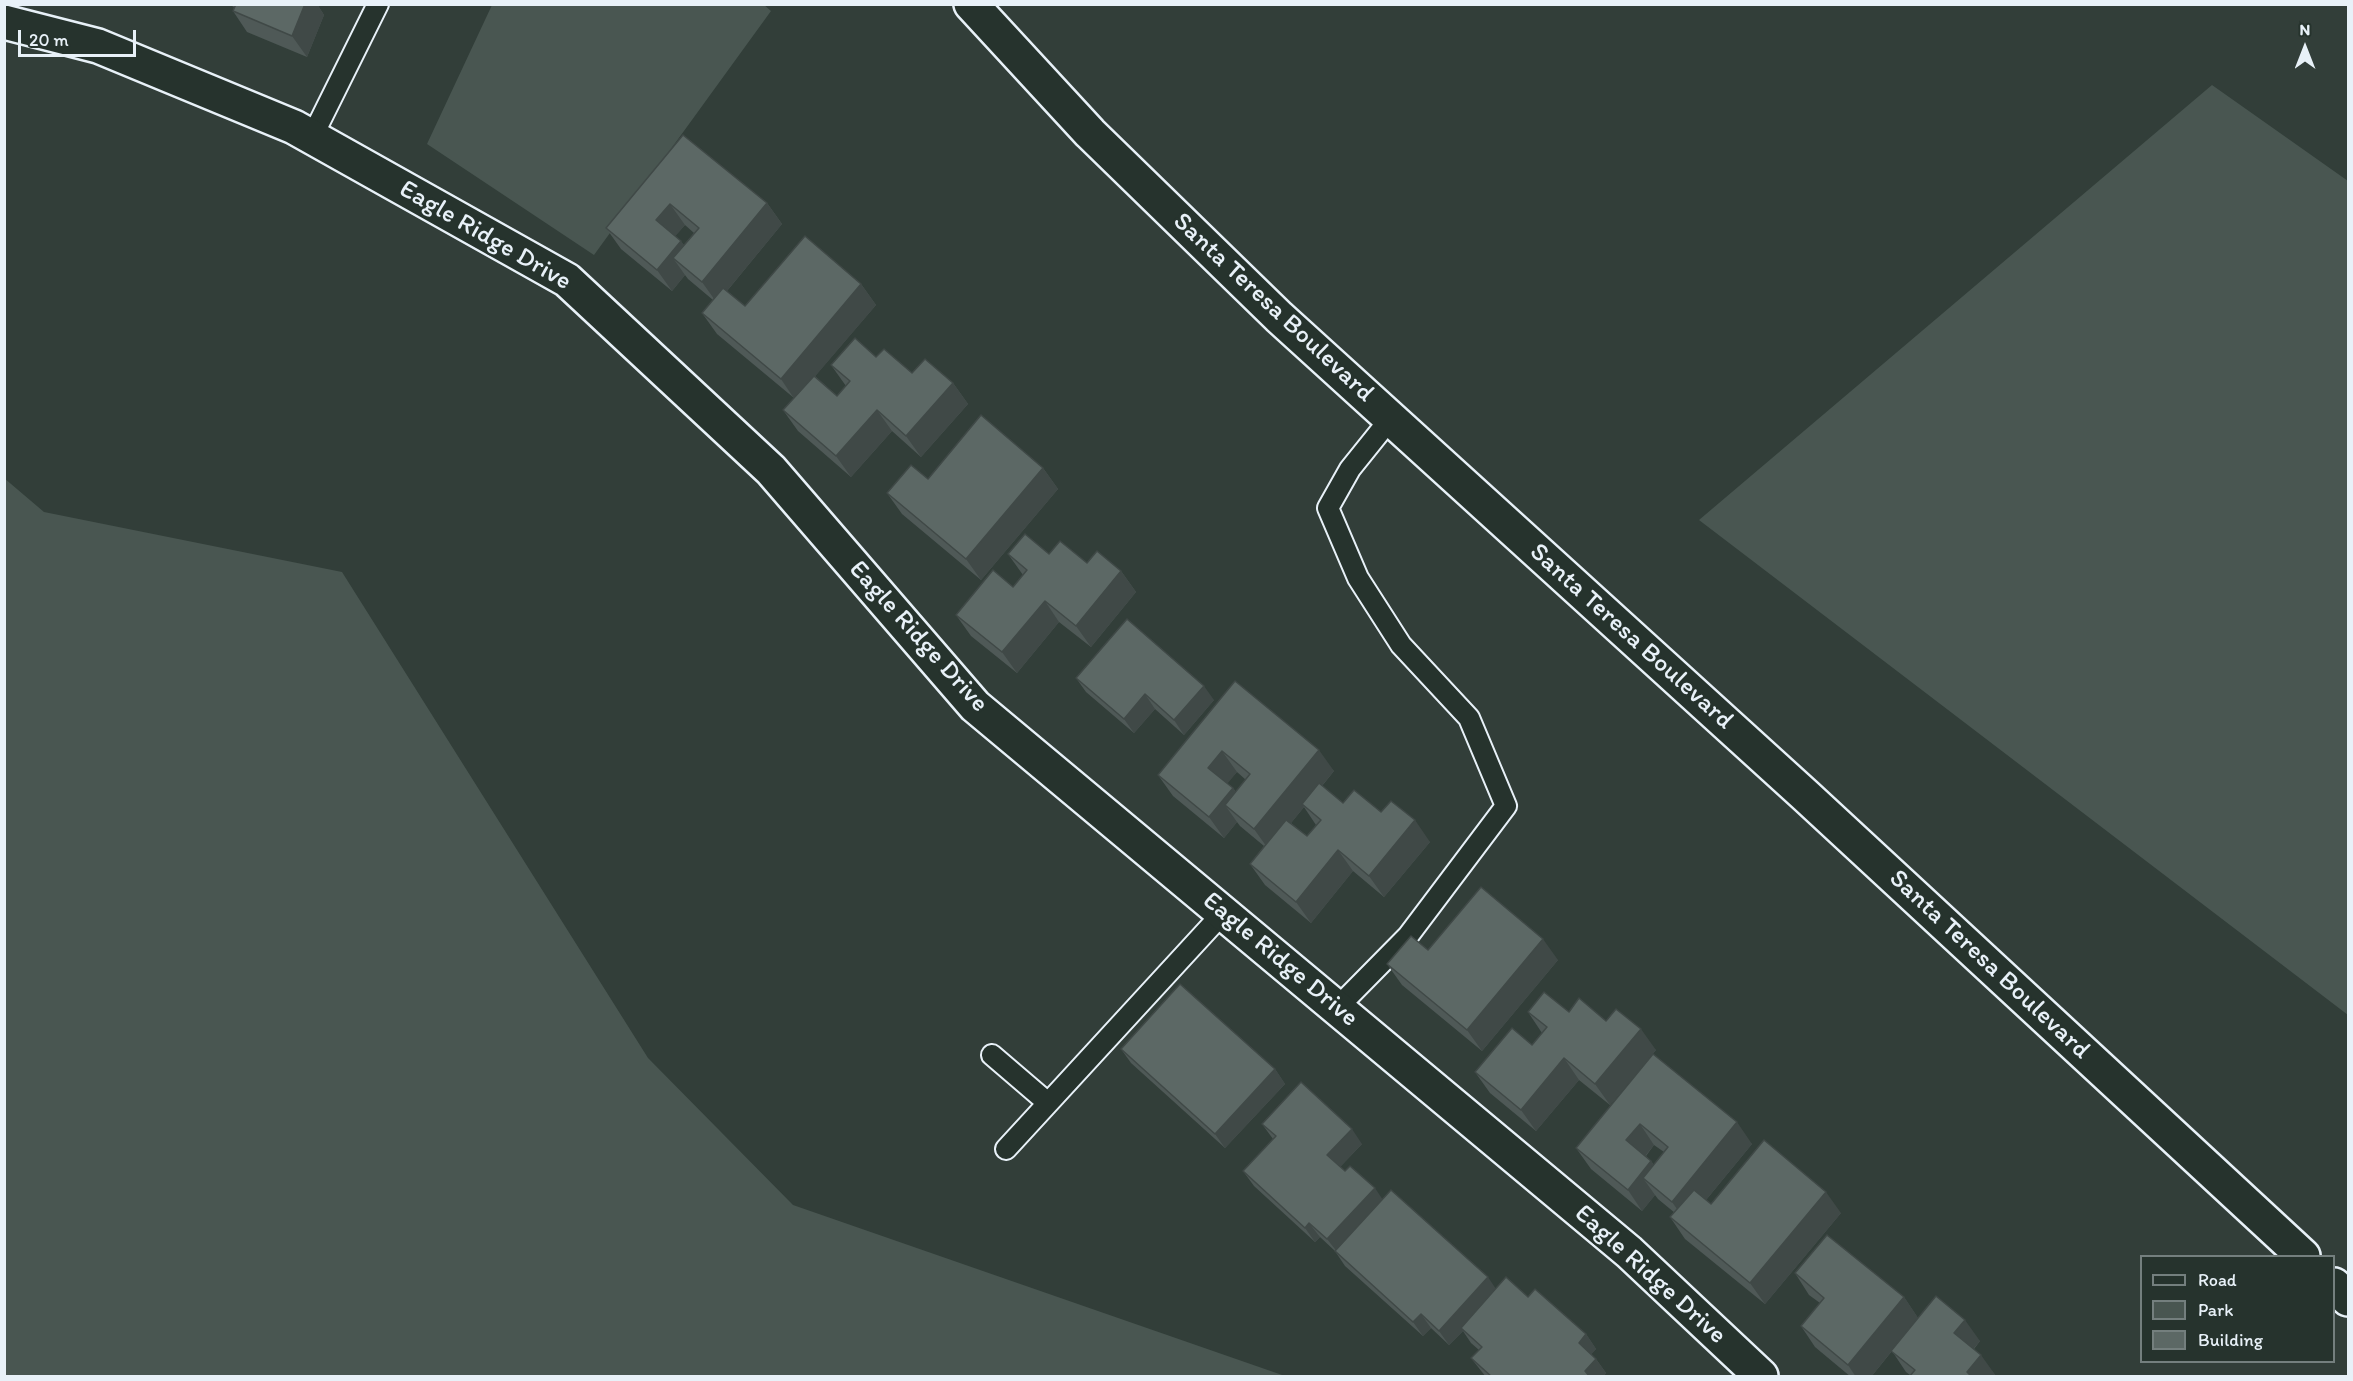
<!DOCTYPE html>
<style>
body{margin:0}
#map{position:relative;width:2353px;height:1381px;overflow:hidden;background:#323e39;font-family:Itim,sans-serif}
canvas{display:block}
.frame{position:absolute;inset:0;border:6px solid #e8f1f8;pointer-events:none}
.legend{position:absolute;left:2140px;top:1255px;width:195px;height:108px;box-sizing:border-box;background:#26332d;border:2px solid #747f7e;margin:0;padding:8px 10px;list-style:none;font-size:18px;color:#e8f1f8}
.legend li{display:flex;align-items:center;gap:12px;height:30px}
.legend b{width:30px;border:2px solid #747f7e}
.north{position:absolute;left:2275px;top:18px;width:60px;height:60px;-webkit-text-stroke:4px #26332d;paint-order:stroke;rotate:0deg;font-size:16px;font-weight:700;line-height:24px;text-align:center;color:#e8f1f8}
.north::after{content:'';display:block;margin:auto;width:21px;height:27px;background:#e8f1f8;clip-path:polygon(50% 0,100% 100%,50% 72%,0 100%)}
.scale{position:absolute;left:18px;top:30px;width:118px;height:27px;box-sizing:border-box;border:3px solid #e8f1f8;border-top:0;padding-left:8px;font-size:18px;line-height:21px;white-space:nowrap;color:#e8f1f8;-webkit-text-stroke:4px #26332d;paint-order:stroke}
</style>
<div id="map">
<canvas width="2353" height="1381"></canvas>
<div class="frame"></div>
<ul class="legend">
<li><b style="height:8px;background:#26332d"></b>Road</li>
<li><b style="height:16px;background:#495651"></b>Park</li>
<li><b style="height:16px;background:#5c6865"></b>Building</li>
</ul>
<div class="north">N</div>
<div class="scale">20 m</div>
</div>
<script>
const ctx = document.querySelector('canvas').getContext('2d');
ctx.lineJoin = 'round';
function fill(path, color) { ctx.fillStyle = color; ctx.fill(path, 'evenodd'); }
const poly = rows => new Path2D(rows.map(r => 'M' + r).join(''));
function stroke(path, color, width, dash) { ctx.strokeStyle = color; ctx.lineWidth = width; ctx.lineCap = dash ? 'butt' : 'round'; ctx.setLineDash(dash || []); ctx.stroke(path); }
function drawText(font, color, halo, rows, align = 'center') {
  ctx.font = font + ' Itim,sans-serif'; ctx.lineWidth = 4.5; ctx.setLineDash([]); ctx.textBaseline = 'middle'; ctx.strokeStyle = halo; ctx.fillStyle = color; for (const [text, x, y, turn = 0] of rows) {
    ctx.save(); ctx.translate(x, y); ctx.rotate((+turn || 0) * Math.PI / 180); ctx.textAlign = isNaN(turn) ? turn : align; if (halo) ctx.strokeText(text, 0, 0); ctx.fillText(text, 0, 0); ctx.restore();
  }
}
fill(poly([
 [763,4,771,11,594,255,427,144,492,5],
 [2212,85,2348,181,2348,1015,1699,520],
 [4,478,44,512,342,572,648,1058,793,1205,1285,1376,5,1376]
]), '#495651');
const lane = poly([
 [312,137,378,4],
 [1337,1008,1408,936,1506,806,1469,718,1401,645,1358,578,1328,508,1350,469,1391,418],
 [992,1055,1048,1103],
 [1006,1149,1223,913]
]);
const street = poly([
 [4,22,98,46,294,127,567,280,771,470,975,706,1629,1252,1761,1376]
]);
const secondary = poly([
 [971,4,1090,133,1279,317,1806,796,2303,1256],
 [2334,1285,2348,1299]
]);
stroke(lane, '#e8f1f8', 24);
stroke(street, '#e8f1f8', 38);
stroke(secondary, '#e8f1f8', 38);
stroke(lane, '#26332d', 20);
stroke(street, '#26332d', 33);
stroke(secondary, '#26332d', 33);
fill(poly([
 [228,4,317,4,324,15,307,57,247,32,233,11,234,7],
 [683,135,767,203,782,224,727,291,745,306,861,284,876,305,815,376,837,396,846,386,831,365,876,357,912,373,953,383,968,404,921,457,892,431,851,477,798,431,783,410,794,398,717,334,702,313,713,300,688,279,685,275,672,291,621,249,606,228],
 [685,225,694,233,684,245,675,236],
 [1043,468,1058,489,981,580,902,514,887,493,928,479],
 [1008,554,1049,554,1121,571,1136,592,1091,647,1059,622,1017,673,971,636,956,615,1013,587,1023,575],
 [1076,678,1214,700,1184,735,1155,709,1134,733,1086,692],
 [1235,681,1334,771,1322,786,1343,803,1381,812,1430,842,1384,897,1353,871,1311,923,1265,885,1250,864,1264,846,1240,826,1237,822,1224,838,1173,796,1158,775],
 [1237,772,1246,780,1236,792,1233,788,1227,783],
 [1304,807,1316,825,1307,836,1291,823],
 [1428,950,1558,960,1482,1051,1402,985,1387,964],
 [1528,1012,1569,1012,1606,1021,1656,1050,1610,1105,1579,1080,1536,1131,1490,1093,1475,1072,1532,1045,1542,1033],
 [1121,1049,1275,1069,1285,1084,1225,1148,1131,1063],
 [1653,1054,1752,1144,1706,1200,1711,1204,1841,1213,1765,1304,1685,1239,1670,1217,1675,1213,1658,1199,1655,1195,1642,1211,1591,1169,1576,1148],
 [1654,1145,1664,1152,1654,1165,1651,1161,1646,1156],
 [1262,1124,1362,1144,1340,1167,1345,1171,1496,1289,1528,1297,1586,1334,1596,1349,1591,1354,1596,1359,1606,1373,1603,1377,1486,1377,1482,1372,1471,1358,1479,1350,1471,1343,1463,1331,1449,1345,1431,1328,1423,1336,1345,1266,1335,1251,1320,1237,1315,1242,1254,1186,1243,1171,1273,1139],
 [1795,1273,1904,1297,1918,1318,1980,1341,1974,1349,1996,1376,1995,1377,1909,1377,1910,1375,1906,1372,1892,1351,1871,1377,1851,1377,1815,1347,1801,1326,1820,1303,1809,1295]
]), '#4f5957');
fill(poly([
 [305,4,317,4,324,15,307,57,292,36],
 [767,203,782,224,717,303,702,282],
 [670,204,685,225,671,241,656,220],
 [681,241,696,262,673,258,685,275,672,291,657,270],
 [861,284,876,305,795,400,781,379],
 [953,383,968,404,921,457,906,436],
 [877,410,892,431,851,477,836,456],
 [1043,468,1058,489,981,580,966,559],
 [1121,571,1136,592,1091,647,1076,626],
 [1045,601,1059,622,1017,673,1002,652],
 [1204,686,1214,700,1184,735,1174,720],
 [1145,694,1155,709,1134,733,1124,719],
 [1319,750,1334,771,1305,806,1302,804,1304,807,1269,850,1254,829],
 [1222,751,1237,772,1223,789,1208,768],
 [1233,788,1248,809,1225,805,1237,822,1224,838,1209,817],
 [1415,820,1430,842,1384,897,1369,876],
 [1338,850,1353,871,1311,923,1296,902],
 [1543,939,1558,960,1482,1051,1467,1030],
 [1641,1029,1656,1050,1610,1105,1595,1084],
 [1564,1058,1579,1080,1536,1131,1521,1110],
 [1275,1069,1285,1084,1225,1148,1215,1134],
 [1737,1122,1752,1144,1687,1223,1672,1202],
 [1640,1124,1654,1145,1641,1161,1626,1140],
 [1352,1129,1362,1144,1338,1169,1327,1155],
 [1651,1161,1666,1182,1643,1178,1655,1195,1642,1211,1628,1190],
 [1375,1188,1385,1203,1338,1253,1327,1239],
 [1826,1192,1841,1213,1765,1304,1750,1283],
 [1309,1223,1320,1237,1315,1242,1305,1228],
 [1488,1277,1498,1292,1461,1328,1463,1331,1449,1345,1439,1331],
 [1904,1297,1918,1318,1871,1377,1856,1377,1848,1365],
 [1421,1314,1431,1328,1423,1336,1413,1322],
 [1965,1320,1980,1341,1969,1354,1954,1333],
 [1586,1334,1596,1349,1589,1357,1579,1343],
 [1981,1355,1996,1376,1995,1377,1970,1377,1967,1372],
 [1596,1359,1606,1373,1603,1377,1588,1377,1585,1371]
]), '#404947');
const building = poly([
 [236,4,305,4,292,36,233,11,236,4],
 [683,135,767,203,702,282,673,258,699,228,670,204,656,220,681,241,657,270,606,228,683,135],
 [805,236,861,284,781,379,702,313,723,288,745,306,805,236],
 [855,338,876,357,884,349,912,373,925,359,953,383,906,436,877,410,836,456,783,410,814,376,837,396,850,381,831,365,855,338],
 [981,415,1043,468,966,559,887,493,911,465,928,479,981,415],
 [1025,534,1049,554,1060,541,1087,563,1097,551,1121,571,1076,626,1045,601,1002,652,956,615,993,570,1013,587,1027,570,1008,554,1025,534],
 [1127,619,1204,686,1174,720,1145,694,1124,719,1076,678,1127,619],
 [1235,681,1319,750,1254,829,1225,805,1250,774,1222,751,1208,768,1233,788,1209,817,1158,775,1235,681],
 [1319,783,1343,803,1354,790,1381,812,1391,801,1415,820,1369,876,1338,850,1296,902,1250,864,1286,820,1307,836,1321,820,1302,804,1319,783],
 [1481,887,1543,939,1467,1030,1387,964,1411,936,1428,950,1481,887],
 [1180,984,1275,1069,1215,1134,1121,1049,1180,984],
 [1544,992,1569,1012,1579,998,1606,1021,1616,1009,1641,1029,1595,1084,1564,1058,1521,1110,1475,1072,1512,1028,1532,1045,1547,1027,1528,1012,1544,992],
 [1653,1054,1737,1122,1672,1202,1643,1178,1668,1147,1640,1124,1626,1140,1651,1161,1628,1190,1576,1148,1653,1054],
 [1301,1082,1352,1129,1327,1155,1345,1171,1350,1166,1375,1188,1327,1239,1309,1223,1305,1228,1243,1171,1276,1136,1262,1124,1301,1082],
 [1764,1140,1826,1192,1750,1283,1670,1217,1694,1190,1711,1204,1764,1140],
 [1391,1190,1488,1277,1439,1331,1421,1314,1413,1322,1335,1251,1391,1190],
 [1827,1235,1904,1297,1848,1365,1801,1326,1824,1298,1795,1273,1827,1235],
 [1506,1277,1528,1297,1535,1289,1586,1334,1579,1343,1596,1359,1585,1371,1590,1377,1492,1377,1471,1358,1482,1347,1461,1328,1506,1277],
 [1936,1296,1965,1320,1954,1333,1981,1355,1967,1372,1972,1377,1909,1377,1915,1370,1891,1351,1936,1296]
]);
fill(building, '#5c6865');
stroke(building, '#404947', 1.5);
drawText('26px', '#e8f1f8', '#26332d', [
 ["Eagle Ridge Drive",485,236,30],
 ["Santa Teresa Boulevard",1273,308,43],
 ["Eagle Ridge Drive",918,637,48],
 ["Santa Teresa Boulevard",1631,637,42],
 ["Eagle Ridge Drive",1280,960,40],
 ["Santa Teresa Boulevard",1989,965,43],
 ["Eagle Ridge Drive",1650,1275,42]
]);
</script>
